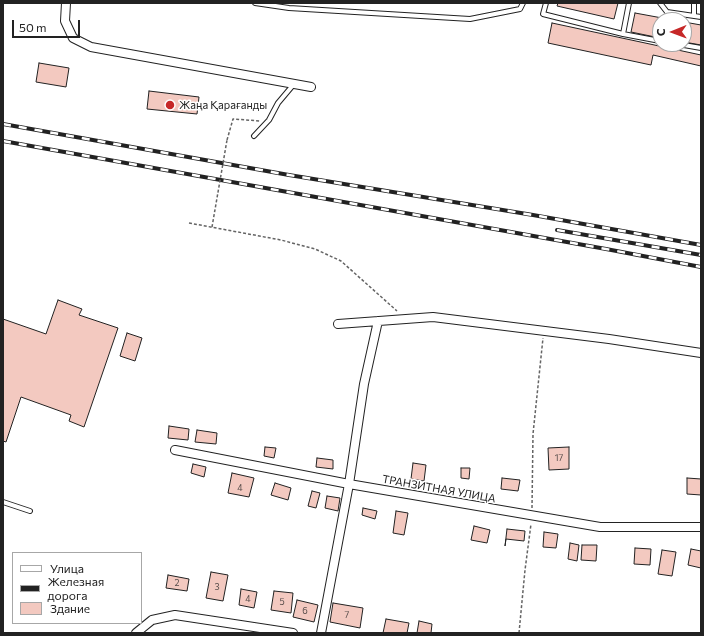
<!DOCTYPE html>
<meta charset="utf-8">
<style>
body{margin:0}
#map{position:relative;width:704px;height:636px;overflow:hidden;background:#fff;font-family:Commissioner,sans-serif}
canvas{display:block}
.frame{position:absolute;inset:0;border:4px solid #222;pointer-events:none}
.legend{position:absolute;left:12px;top:552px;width:130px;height:72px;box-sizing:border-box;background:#fff;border:1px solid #a7a7a7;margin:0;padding:5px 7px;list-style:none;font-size:12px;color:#222}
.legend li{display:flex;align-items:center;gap:8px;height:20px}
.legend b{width:20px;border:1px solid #a7a7a7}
.north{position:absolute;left:652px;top:12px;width:40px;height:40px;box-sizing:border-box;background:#fff;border:1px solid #a7a7a7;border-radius:50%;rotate:269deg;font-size:11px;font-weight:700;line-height:16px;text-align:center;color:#222}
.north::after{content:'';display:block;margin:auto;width:14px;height:18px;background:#c62828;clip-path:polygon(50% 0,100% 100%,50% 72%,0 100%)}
.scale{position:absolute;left:12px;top:20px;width:68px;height:18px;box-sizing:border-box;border:2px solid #222;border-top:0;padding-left:5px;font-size:12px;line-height:14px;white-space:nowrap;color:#222;-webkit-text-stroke:3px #fff;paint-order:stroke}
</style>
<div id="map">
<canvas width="704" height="636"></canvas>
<div class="frame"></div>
<ul class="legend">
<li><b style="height:5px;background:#fff"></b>Улица</li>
<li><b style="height:5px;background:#222"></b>Железная дорога</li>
<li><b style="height:11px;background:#f3c9c0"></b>Здание</li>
</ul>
<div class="north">С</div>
<div class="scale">50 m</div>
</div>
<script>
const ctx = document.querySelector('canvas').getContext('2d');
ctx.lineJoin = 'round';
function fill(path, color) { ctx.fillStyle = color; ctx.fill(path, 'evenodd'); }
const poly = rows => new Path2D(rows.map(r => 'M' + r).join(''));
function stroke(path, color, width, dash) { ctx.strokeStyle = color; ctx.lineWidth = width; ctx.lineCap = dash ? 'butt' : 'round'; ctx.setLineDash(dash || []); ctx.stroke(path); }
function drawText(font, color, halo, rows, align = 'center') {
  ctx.font = font + ' Commissioner,sans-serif'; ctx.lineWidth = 3; ctx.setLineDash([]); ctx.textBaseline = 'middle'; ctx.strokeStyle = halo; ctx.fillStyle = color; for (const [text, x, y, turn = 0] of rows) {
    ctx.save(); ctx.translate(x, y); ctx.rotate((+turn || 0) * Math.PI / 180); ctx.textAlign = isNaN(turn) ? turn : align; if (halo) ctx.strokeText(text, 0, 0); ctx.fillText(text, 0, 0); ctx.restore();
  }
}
const building = poly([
 [558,3,618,3,614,19,557,6,558,3],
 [635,13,673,20,660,20,660,38,631,32,635,13],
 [684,22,701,25,701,45,684,42,684,22],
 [552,23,701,55,701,66,653,55,651,65,548,43,552,23],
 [39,63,69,68,66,87,36,82,39,63],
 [149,91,199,97,197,114,147,109,149,91],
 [58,300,82,309,79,315,118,328,84,427,69,421,71,415,21,397,6,442,3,441,3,319,46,334,58,300],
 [127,333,142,338,135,361,120,356,127,333],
 [169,426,189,429,188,440,168,438,169,426],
 [197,430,217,433,216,444,195,442,197,430],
 [265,447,276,448,274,458,264,456,265,447],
 [569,447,569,469,549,470,548,448,569,447],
 [317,458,333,460,333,469,316,467,317,458],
 [413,463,426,465,424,481,411,479,413,463],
 [193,464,206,467,204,477,191,473,193,464],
 [461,468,470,468,469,479,461,478,461,468],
 [232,473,254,478,249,497,228,493,232,473],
 [502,478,520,480,518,491,501,489,502,478],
 [687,478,701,479,701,495,687,494,687,478],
 [275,483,291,488,288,500,271,495,275,483],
 [312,491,320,493,316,508,308,506,312,491],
 [327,496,340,498,338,511,325,508,327,496],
 [363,508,377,511,375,519,362,515,363,508],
 [396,511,408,513,404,535,393,533,396,511],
 [474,526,490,530,487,543,471,540,474,526],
 [507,529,525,531,524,541,506,539,505,546,507,529],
 [544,532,558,534,556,548,543,547,544,532],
 [570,543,579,545,577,561,568,559,570,543],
 [582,545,597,545,596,561,581,560,582,545],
 [635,548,651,549,650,565,634,564,635,548],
 [691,549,701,551,701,568,688,565,691,549],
 [662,550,676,552,672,576,658,574,662,550],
 [211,572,228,575,223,601,206,598,211,572],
 [168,575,189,579,187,591,166,588,168,575],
 [241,589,257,592,254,608,239,605,241,589],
 [274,591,293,593,291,613,271,610,274,591],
 [297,600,318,605,314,622,293,617,297,600],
 [333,603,363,608,360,628,330,622,333,603],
 [386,619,409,623,407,633,383,633,386,619],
 [419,621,432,624,431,633,417,633,419,621]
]);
fill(building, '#f3c9c0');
stroke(building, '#222', 1);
const service = poly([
 [255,3,289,8,470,19,520,9,523,3],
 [546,3,543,14,623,34,660,41],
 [660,3,667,12,701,17],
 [694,16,694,3],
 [623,34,629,3],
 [678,44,701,48],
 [254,136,269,120,278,103,294,84],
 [3,502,30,511]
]);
const minor = poly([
 [66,3,65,21,73,38,91,47,311,87],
 [338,324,433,317,609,339,701,353],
 [175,450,349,484,600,527,701,527],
 [136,633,152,620,175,615,293,633],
 [321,633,349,484,364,384,378,321]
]);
stroke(service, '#222', 6);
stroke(minor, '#222', 10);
stroke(poly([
 [227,140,233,119,260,121],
 [189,223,281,240,315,249,341,261,397,311],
 [532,508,533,434,543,338],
 [519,633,525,570,531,524]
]), '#646464', 1.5, [3, 2]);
stroke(service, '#fff', 4);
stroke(minor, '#fff', 8);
const rail = poly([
 [3,124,289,175,533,215,701,245],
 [3,141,606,249,701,267],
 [557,230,701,255]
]);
stroke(rail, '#222', 4);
stroke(rail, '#fff', 2.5, [8]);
stroke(poly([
 [212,227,227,140]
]), '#646464', 1.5, [3, 2]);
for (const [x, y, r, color] of [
 [170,105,5,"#c62828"]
]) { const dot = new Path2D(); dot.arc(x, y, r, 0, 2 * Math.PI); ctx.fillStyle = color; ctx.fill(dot); stroke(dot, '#fff', 1.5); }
drawText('9px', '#564c4a', null, [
 ["17",559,458],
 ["4",240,488],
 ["2",177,583],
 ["3",217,587],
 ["4",248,599],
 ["5",282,602],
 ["6",305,611],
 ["7",347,615]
]);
drawText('11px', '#222', '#fff', [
 ["Жаңа Қарағанды",179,105]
], 'left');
drawText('11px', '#222', '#fff', [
 ["ТРАНЗИТНАЯ УЛИЦА",439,489,10]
]);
</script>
